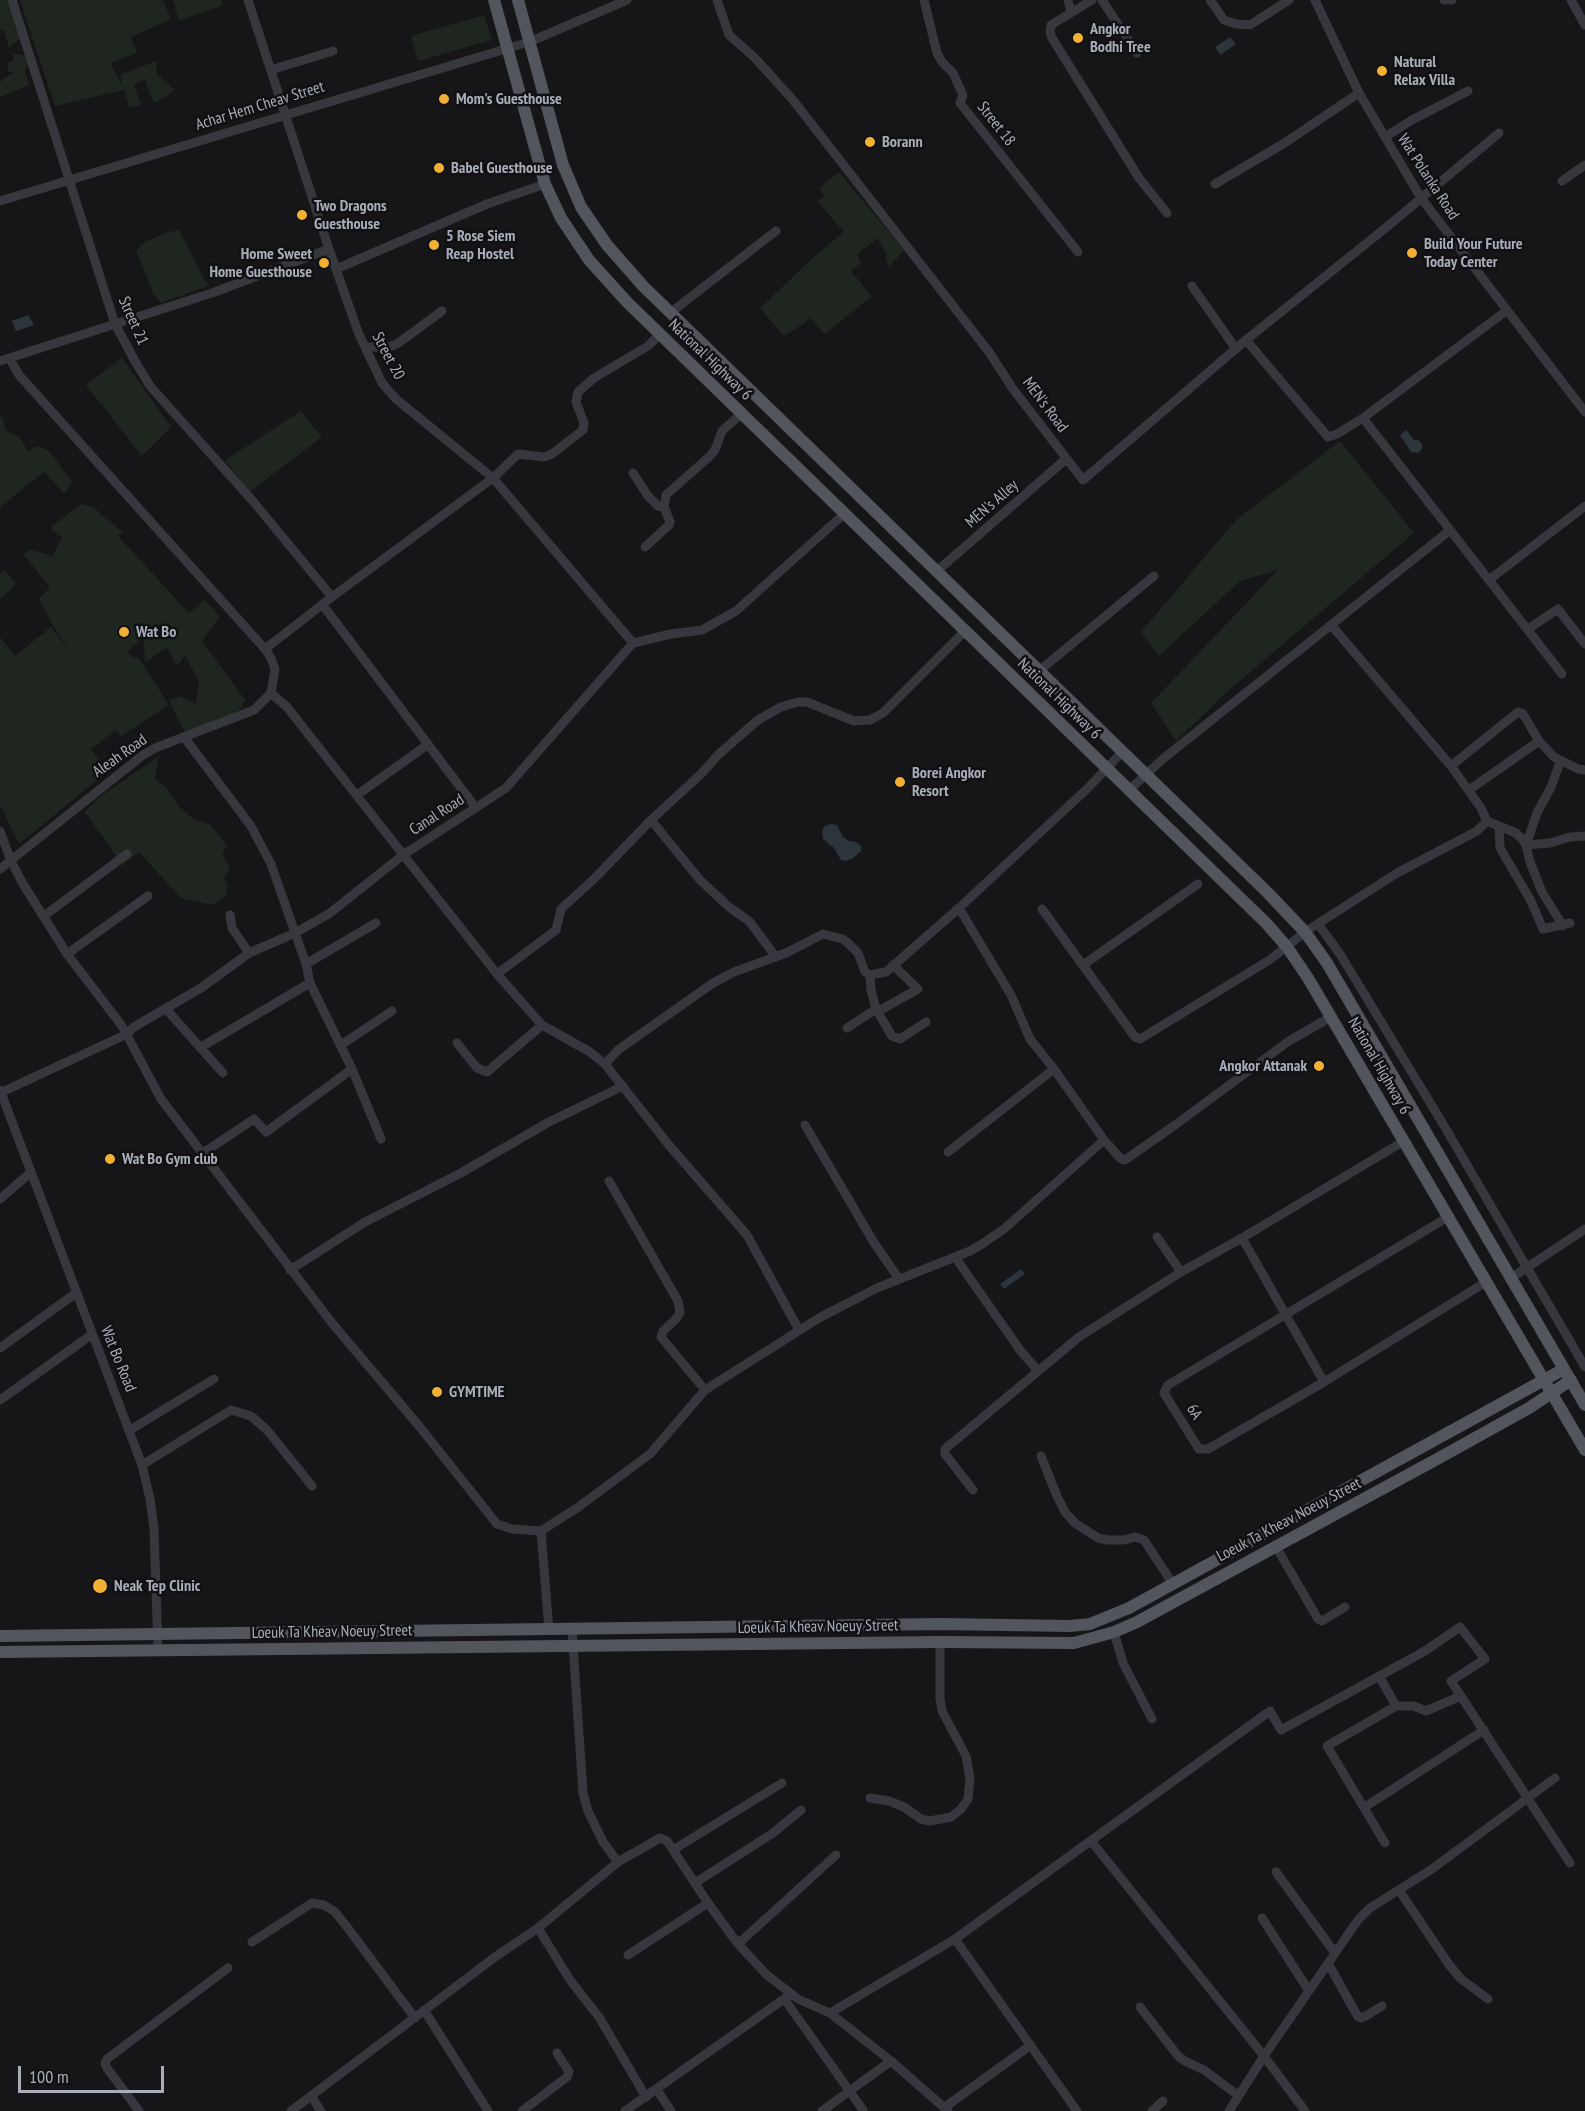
<!DOCTYPE html>
<style>
body{margin:0}
#map{position:relative;width:1585px;height:2111px;overflow:hidden;background:#161618;font-family:"PT Sans Narrow",sans-serif}
canvas{display:block}
.scale{position:absolute;left:18px;top:2066px;width:146px;height:27px;box-sizing:border-box;border:3px solid #a8adb8;border-top:0;padding-left:8px;font-size:18px;line-height:21px;white-space:nowrap;color:#a8adb8;-webkit-text-stroke:4px #111113;paint-order:stroke}
</style>
<div id="map">
<canvas width="1585" height="2111"></canvas>
<div class="scale">100 m</div>
</div>
<script>
const ctx = document.querySelector('canvas').getContext('2d');
ctx.lineJoin = 'round';
function fill(path, color) { ctx.fillStyle = color; ctx.fill(path, 'evenodd'); }
const poly = rows => new Path2D(rows.map(r => 'M' + r).join(''));
function stroke(path, color, width, dash) { ctx.strokeStyle = color; ctx.lineWidth = width; ctx.lineCap = dash ? 'butt' : 'round'; ctx.setLineDash(dash || []); ctx.stroke(path); }
function drawText(font, color, halo, rows, align = 'center') {
  ctx.font = font + ' "PT Sans Narrow",sans-serif'; ctx.lineWidth = 5; ctx.setLineDash([]); ctx.textBaseline = 'middle'; ctx.strokeStyle = halo; ctx.fillStyle = color; for (const [text, x, y, turn = 0] of rows) {
    ctx.save(); ctx.translate(x, y); ctx.rotate((+turn || 0) * Math.PI / 180); ctx.textAlign = isNaN(turn) ? turn : align; if (halo) ctx.strokeText(text, 0, 0); ctx.fillText(text, 0, 0); ctx.restore();
  }
}
fill(poly([
 [0,0,8,0,21,38,9,48,4,30,0,31,0,17,2,16,0,14],
 [20,0,163,0,171,19,131,37,137,53,110,63,123,87,120,75,156,61,157,74,175,90,155,103,150,95,145,79,134,85,141,105,129,107,124,90,55,106],
 [173,0,221,0,223,5,179,21],
 [484,15,492,40,418,61,411,36],
 [13,54,29,56,31,62,26,66,25,73,29,85,0,97,0,82,13,72,8,71,7,63,13,61],
 [839,172,904,250,889,267,885,258,887,256,878,238,857,254,861,263,851,271,872,296,825,334,809,317,806,322,784,336,760,308,818,253,844,232,817,201,824,196,819,188],
 [179,230,208,286,161,303,154,295,136,251,143,243,165,233],
 [122,358,171,427,142,456,86,385],
 [301,411,322,437,249,492,225,460],
 [0,416,4,420,5,429,20,438,28,451,37,446,48,450,72,482,65,494,44,472,0,507],
 [1340,441,1414,533,1229,690,1176,741,1151,703,1278,570,1240,581,1159,656,1141,632,1237,519],
 [81,504,93,507,124,533,117,535,189,613,205,600,220,616,202,641,245,700,239,711,186,734,169,701,179,696,196,704,199,681,185,656,177,666,167,647,145,663,144,637,128,651,134,659,138,657,169,705,121,736,115,731,91,749,107,772,19,844,0,805,0,637,15,656,51,627,71,653,53,626,39,599,50,587,23,554,31,550,52,556,62,538,50,528],
 [5,570,16,584,0,599,0,573],
 [159,756,155,779,168,789,180,808,194,819,211,825,227,846,222,853,230,869,224,878,228,885,226,896,212,905,181,898,139,852,121,866,115,854,85,812,98,798]
]), '#1e261f');
fill(poly([
 [1230,37,1236,44,1220,55,1215,47],
 [28,315,34,325,16,331,12,321],
 [1406,430,1414,440,1418,440,1422,444,1422,449,1419,453,1411,452,1400,435],
 [830,824,837,825,843,837,849,841,856,842,861,846,861,851,852,859,846,861,841,860,834,848,823,839,822,832,824,827],
 [1021,1269,1025,1274,1004,1289,1000,1284]
]), '#2c353c');
stroke(poly([
 [12,0,115,324,136,363,150,386,252,500,332,597],
 [248,0,329,249,358,332,382,383,396,399,493,478,633,643],
 [717,0,729,35,755,58,793,100,989,352,1013,389,1083,480,1246,340,1388,226,1499,133],
 [924,0,937,53,942,62,953,73,963,95,960,103,1078,252],
 [1068,0,1071,12],
 [1092,0,1051,25,1050,32,1052,38,1139,178,1167,213],
 [1102,0,1137,53],
 [1210,0,1224,20,1236,24,1250,25,1289,0],
 [1315,0,1359,93,1421,198,1585,412],
 [1444,0,1452,0],
 [1571,0,1585,25],
 [271,70,333,51],
 [1385,137,1412,120,1468,91],
 [1562,181,1585,165],
 [1215,184,1283,144,1359,93],
 [0,201,529,42,627,0],
 [336,269,487,204,545,184],
 [1192,286,1236,349],
 [670,313,776,231],
 [1246,340,1328,437,1337,434,1363,418,1506,311],
 [365,347,389,347,397,344,442,311],
 [0,361,212,293,329,249],
 [1363,418,1562,674],
 [633,473,648,496,658,506,664,507],
 [645,547,669,525,670,522,664,507,666,495,710,456,715,450,722,431,742,413],
 [937,571,1066,459],
 [1489,580,1585,506],
 [322,604,476,808],
 [1332,626,1451,766,1481,808,1487,821,1516,833,1522,839,1526,845,1530,862,1542,892,1563,926],
 [1528,629,1558,609,1585,644],
 [265,649,332,597,493,478,518,454,544,457,552,454,583,430,584,423,576,402,578,392,594,378,648,346,660,334],
 [1039,671,1154,576],
 [271,693,287,707,497,974,534,1016,542,1025,590,1052,605,1064,668,1144,747,1235,799,1330],
 [184,737,251,826,271,864,306,964,310,983,352,1069,381,1139],
 [1561,760,1551,787,1537,813,1526,845,1550,843,1570,837,1585,836],
 [1451,766,1518,712,1523,714,1539,741,1554,757,1578,769,1585,770],
 [1129,790,1164,758,1449,531],
 [1469,790,1539,741],
 [357,795,427,745],
 [651,820,700,880,729,907,749,921,776,957],
 [1499,828,1500,848,1531,901,1543,929,1570,923],
 [0,831,11,861,23,884,67,954,122,1026,161,1099,332,1323,419,1426,497,1524,512,1529,541,1531,577,1508,650,1454,705,1390,819,1318,877,1288,970,1251,982,1244,1004,1229,1104,1140],
 [0,869,143,755,155,748,254,710,271,693,275,669,271,658,265,649,19,375,9,358],
 [959,908,1011,995,1030,1039,1054,1069,1104,1140,1121,1159,1125,1160,1175,1125,1289,1041,1331,1017],
 [1042,909,1135,1037,1140,1039,1271,959,1305,932,1397,873,1477,831,1487,821],
 [230,915,232,928,249,953],
 [44,916,127,854],
 [1318,924,1340,954,1443,1124,1585,1367],
 [67,954,148,896],
 [306,964,376,923],
 [1083,965,1198,884],
 [497,974,556,930,561,909,595,878,651,820,701,774,719,754,758,720,781,707,798,702,807,702,854,721,870,720,883,713,965,631],
 [870,975,871,990,876,1009,892,1036,900,1039,926,1022],
 [166,1009,223,1073],
 [877,1012,918,989,893,965],
 [847,1028,876,1009],
 [457,1043,477,1068,487,1072,542,1025],
 [341,1045,392,1011],
 [201,1047,310,983],
 [605,1064,618,1050,713,983,734,972,786,953,823,934,843,939,850,945,858,953,865,972,870,975,886,972,959,908,1088,788,1122,752],
 [0,1090,142,1465,150,1499,154,1529,158,1650],
 [0,1093,127,1034,134,1027,201,988,249,953,295,933,330,913,403,855,506,788,633,643,671,634,702,630,736,611,844,514],
 [805,1125,873,1241,899,1279],
 [948,1152,1054,1069],
 [203,1153,254,1119,266,1132,352,1069],
 [609,1181,678,1301,680,1313,675,1320,663,1331,661,1337,705,1390],
 [0,1199,31,1172],
 [1448,1217,1168,1385,1164,1393,1199,1449,1208,1449,1324,1382,1486,1282],
 [1157,1237,1181,1272],
 [1242,1238,1324,1382],
 [955,1257,1020,1350,1038,1371],
 [290,1270,365,1222,461,1173,547,1123,623,1086],
 [1511,1278,1585,1229],
 [0,1348,76,1293],
 [0,1400,91,1335],
 [130,1430,214,1379],
 [1041,1456,1057,1496,1065,1512,1075,1523,1098,1538,1108,1540,1124,1540,1135,1537,1144,1540,1173,1584],
 [142,1465,231,1410,251,1416,267,1430,312,1486],
 [973,1490,945,1454,945,1449,1079,1337,1181,1272,1242,1238,1404,1141],
 [541,1531,549,1630],
 [1275,1545,1318,1619,1322,1621,1345,1607],
 [572,1630,583,1793,588,1811,603,1842,618,1862],
 [1114,1632,1123,1663,1152,1719],
 [1379,1676,1396,1706,1414,1706,1426,1711,1461,1696],
 [870,1798,889,1801,904,1807,921,1819,930,1821,951,1817,961,1809,968,1799,970,1778,966,1756,942,1711,940,1699,940,1642],
 [1365,1807,1484,1730],
 [1091,1841,1264,2056,1305,2111],
 [1385,1843,1327,1746,1396,1706],
 [673,1850,782,1783],
 [1276,1872,1335,1953],
 [695,1883,773,1833,801,1810],
 [1399,1890,1450,1966,1461,1979,1488,1999],
 [1262,1918,1309,1991],
 [538,1928,570,1980,599,2017,646,2097],
 [955,1939,1077,2111],
 [252,1942,312,1903,324,1905,335,1912,347,1927,415,2018],
 [738,1944,836,1855],
 [628,1955,708,1903],
 [1328,1963,1358,2017,1361,2018,1366,2016,1382,2006],
 [785,2000,863,2110],
 [1140,2007,1178,2056,1185,2061,1204,2070,1239,2096],
 [424,2010,488,2111],
 [830,2013,955,1939,1270,1711,1281,1730,1425,1651,1460,1627,1485,1659,1451,1681,1570,1863],
 [657,2090,671,2111],
 [311,2096,321,2111],
 [945,2107,1031,2045],
 [139,2111,107,2068,105,2063,107,2059,228,1968],
 [291,2111,495,1957,538,1928,618,1862,660,1838,667,1841,708,1903,738,1944,767,1975,798,1999,830,2013,891,2061,948,2111],
 [522,2111,567,2077,569,2072,557,2053],
 [625,2111,791,1994],
 [822,2111,891,2061],
 [1152,2111,1163,2101],
 [1229,2111,1264,2056,1358,1920,1370,1908,1432,1869,1555,1778]
]), '#37383d', 9);
stroke(poly([
 [494,0,545,184,561,218,589,260,627,302,1267,924,1287,947,1308,978,1585,1450],
 [518,0,563,165,581,207,607,245,643,286,1268,893,1305,932,1327,963,1585,1405],
 [0,1636,942,1624,1070,1626,1090,1624,1129,1608,1564,1369],
 [0,1652,940,1642,1074,1643,1114,1632,1137,1622,1439,1458,1529,1408,1571,1380]
]), '#53555c', 12);
for (const [x, y, r, color] of [
 [1078,38,6,"#f2b134"],
 [1382,71,6,"#f2b134"],
 [444,99,6,"#f2b134"],
 [870,142,6,"#f2b134"],
 [439,168,6,"#f2b134"],
 [302,215,6,"#f2b134"],
 [434,245,6,"#f2b134"],
 [1412,253,6,"#f2b134"],
 [324,263,6,"#f2b134"],
 [124,632,6,"#f2b134"],
 [900,782,6,"#f2b134"],
 [1319,1066,6,"#f2b134"],
 [110,1159,6,"#f2b134"],
 [437,1392,6,"#f2b134"],
 [100,1586,8,"#f2b134"]
]) { const dot = new Path2D(); dot.arc(x, y, r, 0, 2 * Math.PI); ctx.fillStyle = color; ctx.fill(dot); stroke(dot, '#111113', 2); }
drawText('bold 16px', '#a8adb8', '#111113', [
 ["Angkor",1090,29],
 ["Bodhi Tree",1090,47],
 ["Natural",1394,62],
 ["Relax Villa",1394,80],
 ["Mom's Guesthouse",456,99],
 ["Borann",882,142],
 ["Babel Guesthouse",451,168],
 ["Two Dragons",314,206],
 ["Guesthouse",314,224],
 ["5 Rose Siem",446,236],
 ["Reap Hostel",446,254],
 ["Build Your Future",1424,244],
 ["Today Center",1424,262],
 ["Home Sweet",312,254,"right"],
 ["Home Guesthouse",312,272,"right"],
 ["Wat Bo",136,632],
 ["Borei Angkor",912,773],
 ["Resort",912,791],
 ["Angkor Attanak",1307,1066,"right"],
 ["Wat Bo Gym club",122,1159],
 ["GYMTIME",449,1392],
 ["Neak Tep Clinic",114,1586]
], 'left');
drawText('16px', '#a8adb8', '#111113', [
 ["Achar Hem Cheav Street",260,106,-17],
 ["Street 18",996,124,52],
 ["Wat Polanka Road",1428,177,57],
 ["Street 21",133,321,66],
 ["Street 20",388,356,62],
 ["National Highway 6",710,360,44],
 ["MEN's Road",1045,405,53],
 ["MEN's Alley",992,504,-41],
 ["National Highway 6",1059,699,44],
 ["Aleah Road",120,756,-35],
 ["Canal Road",437,815,-33],
 ["National Highway 6",1379,1066,60],
 ["Wat Bo Road",118,1359,68],
 ["6A",1194,1412,58],
 ["Loeuk Ta Kheav Noeuy Street",1289,1520,-28],
 ["Loeuk Ta Kheav Noeuy Street",818,1627,-1],
 ["Loeuk Ta Kheav Noeuy Street",332,1632,-1]
]);
</script>
